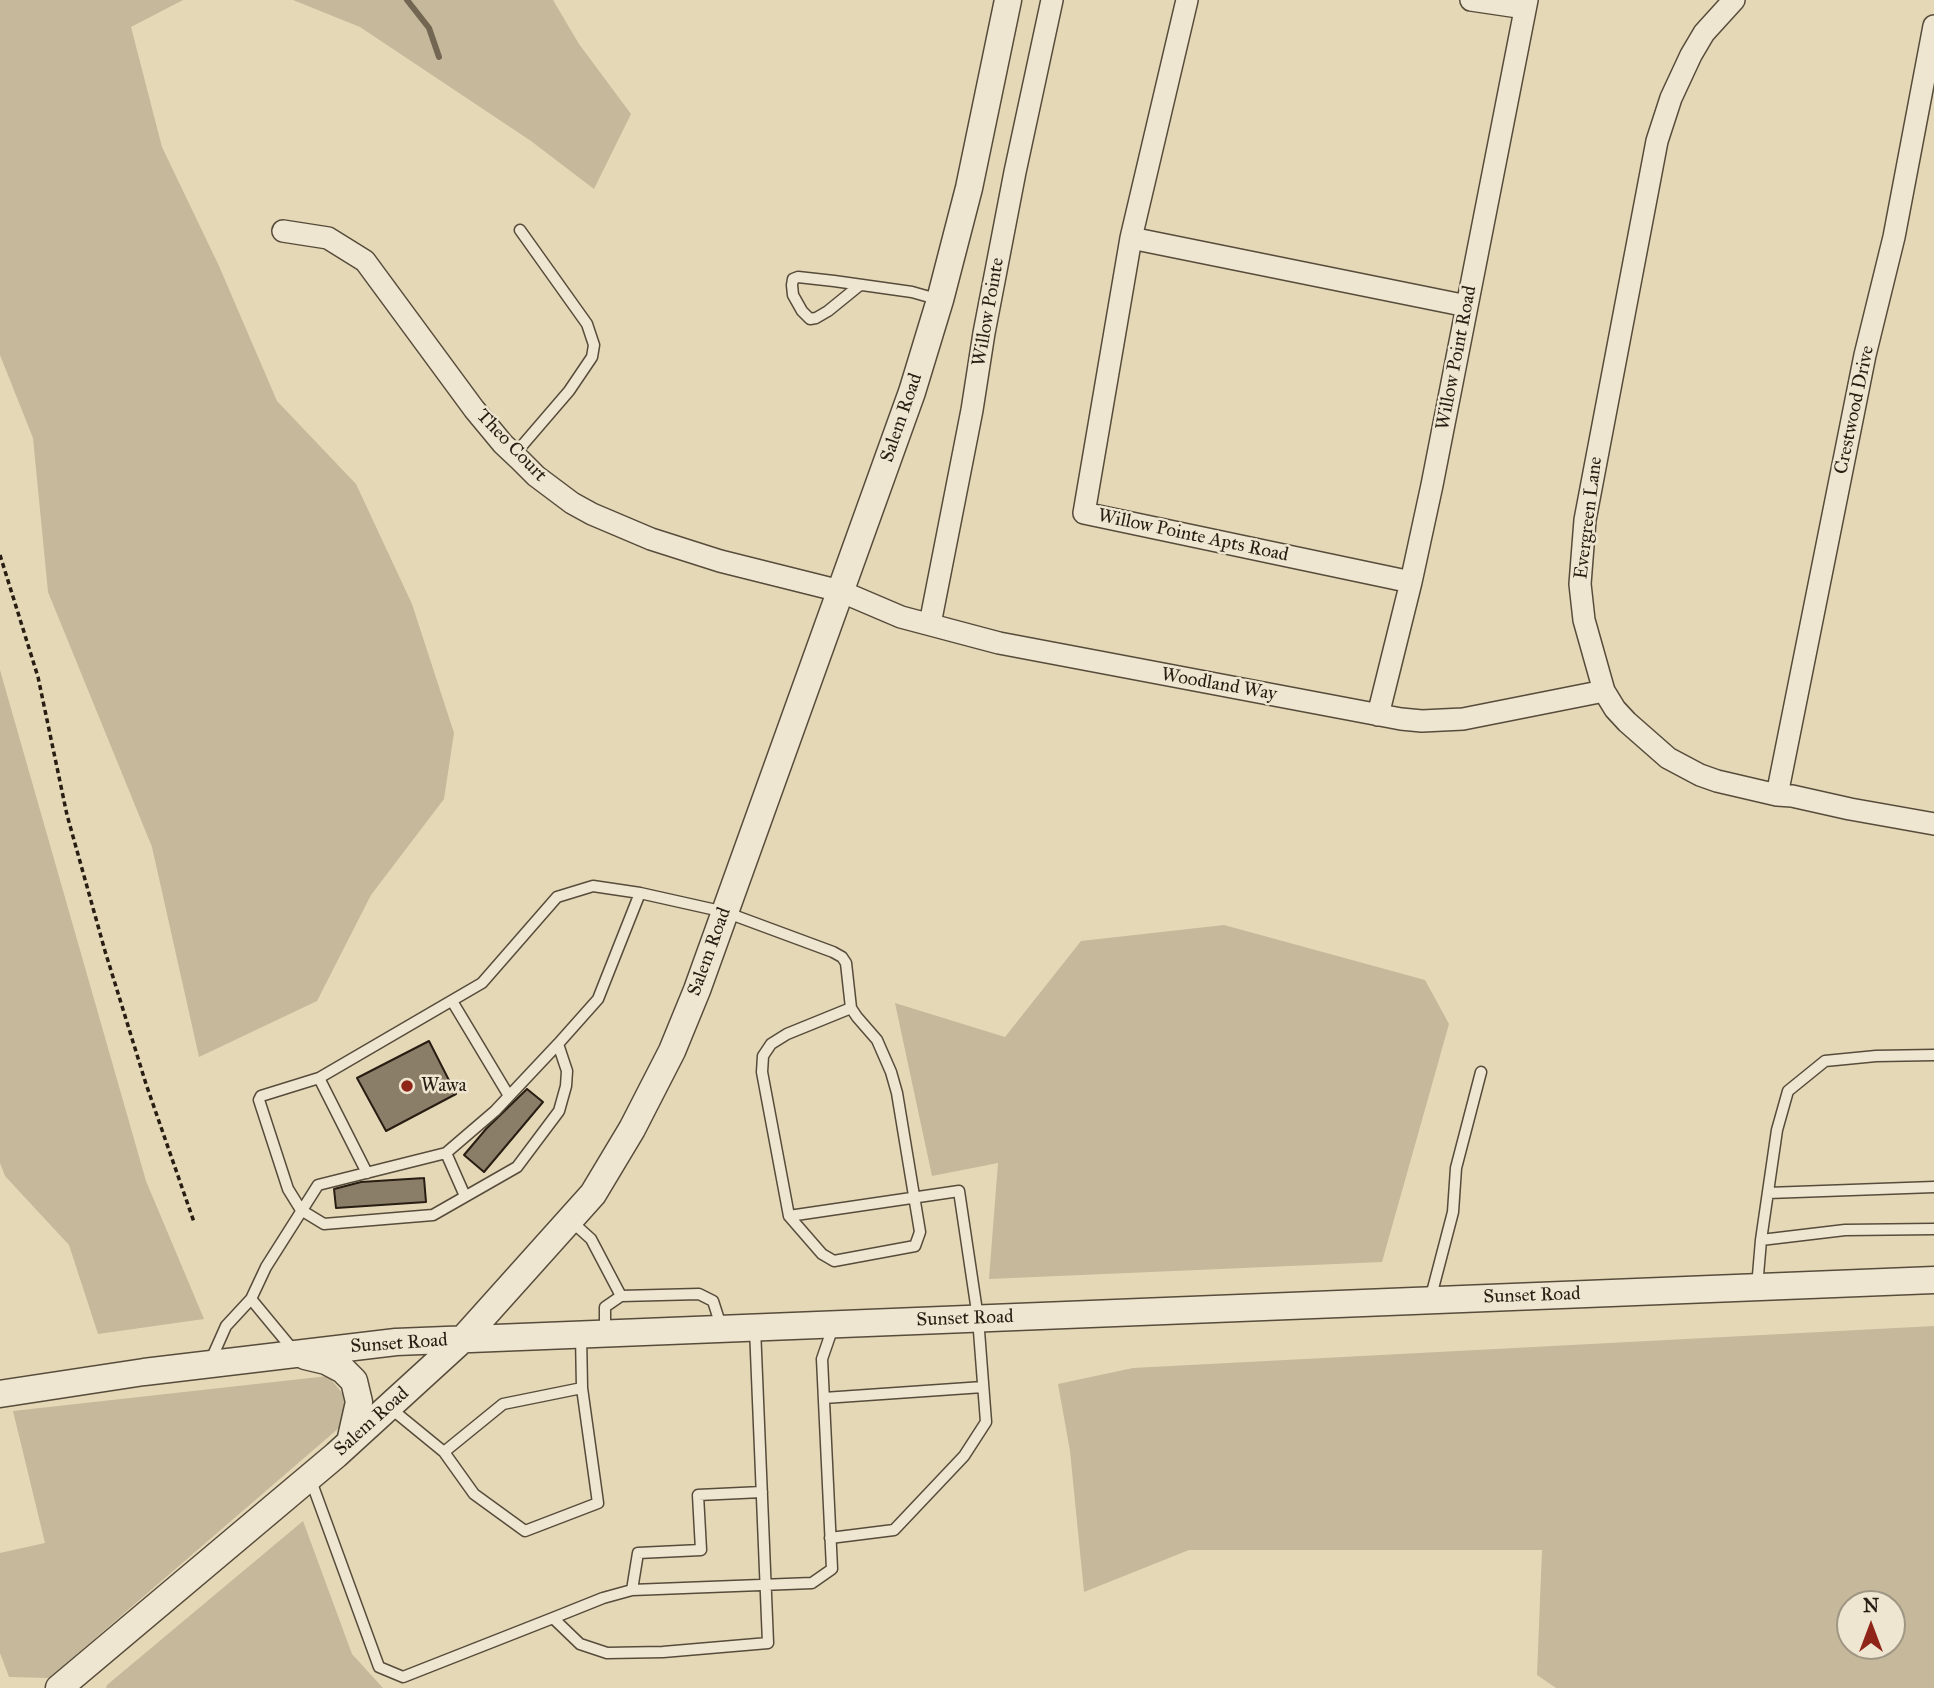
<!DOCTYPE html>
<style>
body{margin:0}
#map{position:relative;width:1934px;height:1688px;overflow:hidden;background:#e5d8b7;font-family:"IM FELL Great Primer",serif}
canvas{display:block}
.north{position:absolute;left:1836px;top:1590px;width:70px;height:70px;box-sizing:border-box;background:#eee6d0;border:2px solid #9f9684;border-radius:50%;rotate:0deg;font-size:19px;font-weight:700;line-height:28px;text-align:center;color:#281d12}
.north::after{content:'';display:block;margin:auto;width:24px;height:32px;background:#8f2418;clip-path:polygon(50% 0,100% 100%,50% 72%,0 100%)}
</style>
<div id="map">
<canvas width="1934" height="1688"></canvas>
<div class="north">N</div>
</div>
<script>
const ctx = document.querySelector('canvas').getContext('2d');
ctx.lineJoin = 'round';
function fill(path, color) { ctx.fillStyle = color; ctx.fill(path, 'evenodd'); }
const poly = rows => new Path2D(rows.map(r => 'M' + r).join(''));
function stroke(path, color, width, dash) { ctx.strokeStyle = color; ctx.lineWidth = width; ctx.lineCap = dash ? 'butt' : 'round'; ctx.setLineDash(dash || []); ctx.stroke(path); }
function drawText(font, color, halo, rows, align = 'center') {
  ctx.font = font + ' "IM FELL Great Primer",serif'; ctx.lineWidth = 5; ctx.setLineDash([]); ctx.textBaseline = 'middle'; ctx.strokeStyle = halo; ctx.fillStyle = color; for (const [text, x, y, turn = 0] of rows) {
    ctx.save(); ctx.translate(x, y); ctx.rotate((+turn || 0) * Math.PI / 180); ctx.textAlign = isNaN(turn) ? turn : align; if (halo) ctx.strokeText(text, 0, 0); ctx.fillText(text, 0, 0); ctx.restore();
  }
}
fill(poly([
 [0,0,183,0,131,27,162,147,219,266,277,401,356,484,412,604,454,733,444,799,371,895,317,1001,199,1057,152,847,48,592,33,438,0,355],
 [293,0,553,0,579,44,631,114,594,189,531,141,360,27],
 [0,670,146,1181,204,1319,98,1334,69,1245,5,1176,0,1163],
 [1224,925,1425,980,1449,1024,1382,1262,989,1279,998,1163,932,1176,895,1003,1005,1037,1081,941],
 [1934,1326,1934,1688,1556,1688,1537,1675,1542,1550,1189,1550,1084,1592,1070,1451,1058,1384,1133,1368],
 [1850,1604,1892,1604,1892,1646,1850,1646],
 [328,1376,343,1394,347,1421,49,1678,9,1677,0,1653,0,1553,45,1543,13,1411],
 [303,1521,352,1654,383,1688,106,1688,107,1685]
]), '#c5b89b');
stroke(poly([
 [407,0,429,28,439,57]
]), '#736753', 6);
const building = poly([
 [429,1041,456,1094,386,1131,357,1078,429,1041],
 [527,1089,543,1102,484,1172,464,1155,486,1129,527,1089],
 [424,1178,426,1202,336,1208,334,1189,361,1182,424,1178]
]);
fill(building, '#8a7e68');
stroke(building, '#281d12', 2);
const service = poly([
 [860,285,828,311,816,318,810,319,802,311,793,295,792,285,793,279,798,277,834,281,912,292,940,300],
 [514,455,569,391,592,357,594,345,587,324,520,230],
 [452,1001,509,1096],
 [319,1078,261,1096,259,1100,288,1189,301,1210,324,1224,433,1215,517,1167,559,1111,566,1086,567,1071,558,1044],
 [446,1153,465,1196],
 [367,1173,319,1078,482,983,557,897,593,886,640,893],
 [1768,1193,1934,1187],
 [571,1221,591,1239,621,1296],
 [1761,1240,1845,1230,1934,1229],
 [1757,1287,1761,1240,1777,1130,1788,1091,1825,1061,1876,1056,1934,1055],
 [251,1299,294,1351],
 [1430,1300,1453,1212,1456,1168,1481,1072],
 [605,1333,605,1307,621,1296,699,1294,713,1301,722,1329],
 [210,1362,226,1326,251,1299,266,1267,318,1185,446,1153,495,1111,558,1044,598,999,640,893,725,912,833,952,842,957,846,963,851,1008,857,1017,877,1040,891,1072,897,1093,920,1232,915,1246,834,1261,822,1254,789,1216],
 [824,1398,983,1387],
 [389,1407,444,1452,474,1494,525,1531,598,1503,582,1388,581,1335],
 [444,1452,503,1404,582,1388],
 [310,1478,379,1667,403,1677,553,1618,580,1644,607,1653,663,1652,768,1643,755,1328],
 [830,1538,894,1530,964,1456,986,1422,978,1318,959,1191,789,1216,762,1072,763,1056,771,1044,787,1034,851,1008],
 [632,1590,812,1583,832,1569,822,1359,833,1327],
 [553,1618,603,1598,632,1590,638,1553,701,1550,698,1495,762,1492]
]);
const minor = poly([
 [1187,0,1131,238,1084,513,1411,582],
 [1471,0,1525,8],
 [1734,0,1704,33,1691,55,1671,98,1657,141,1585,520,1580,584,1584,620,1604,691,1615,709,1627,722,1668,758,1700,775,1717,781,1777,795,1792,796,1850,809,1934,824],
 [283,231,328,238,365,261,474,409,503,444,520,460,536,476,572,503,592,514,651,539,720,561,840,591,901,617,999,643,1401,719,1422,721,1463,719,1604,691],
 [1131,238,1467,306],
 [930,624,972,410,984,333,1015,172,1052,0],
 [1378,715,1411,582,1432,485,1527,0],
 [1777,795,1865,355,1894,237,1934,26]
]);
const tertiary = poly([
 [305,1356,326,1361,343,1370,354,1381,359,1402,350,1442],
 [0,1394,144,1372,396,1342,1934,1280],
 [59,1688,336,1455,463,1339,593,1194,632,1129,672,1051,697,990,912,392,940,300,969,188,1008,0]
]);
stroke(service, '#574c3b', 13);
stroke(minor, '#574c3b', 24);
stroke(tertiary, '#574c3b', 29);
stroke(poly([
 [0,555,38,677,67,815,105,951,146,1084,194,1222]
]), '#281d12', 3.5, [5, 3.5]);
stroke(service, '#eee6d0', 10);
stroke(minor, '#eee6d0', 21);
stroke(tertiary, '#eee6d0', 26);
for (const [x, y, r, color] of [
 [407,1086,7,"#8f2418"]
]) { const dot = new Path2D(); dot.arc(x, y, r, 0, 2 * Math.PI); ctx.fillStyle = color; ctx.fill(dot); stroke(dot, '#eee6d0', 2.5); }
drawText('19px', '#281d12', '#eee6d0', [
 ["Willow Pointe",989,312,-80],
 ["Willow Point Road",1457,358,-79],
 ["Crestwood Drive",1855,410,-78],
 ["Salem Road",902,418,-71],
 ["Theo Court",511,446,46],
 ["Evergreen Lane",1589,518,-83],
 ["Willow Pointe Apts Road",1193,536,12],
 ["Woodland Way",1219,685,10],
 ["Salem Road",710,952,-70],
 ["Sunset Road",1532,1296,-2],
 ["Sunset Road",965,1319,-2],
 ["Sunset Road",399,1344,-4],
 ["Salem Road",372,1422,-42]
]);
drawText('19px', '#281d12', '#eee6d0', [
 ["Wawa",421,1086]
], 'left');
</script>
